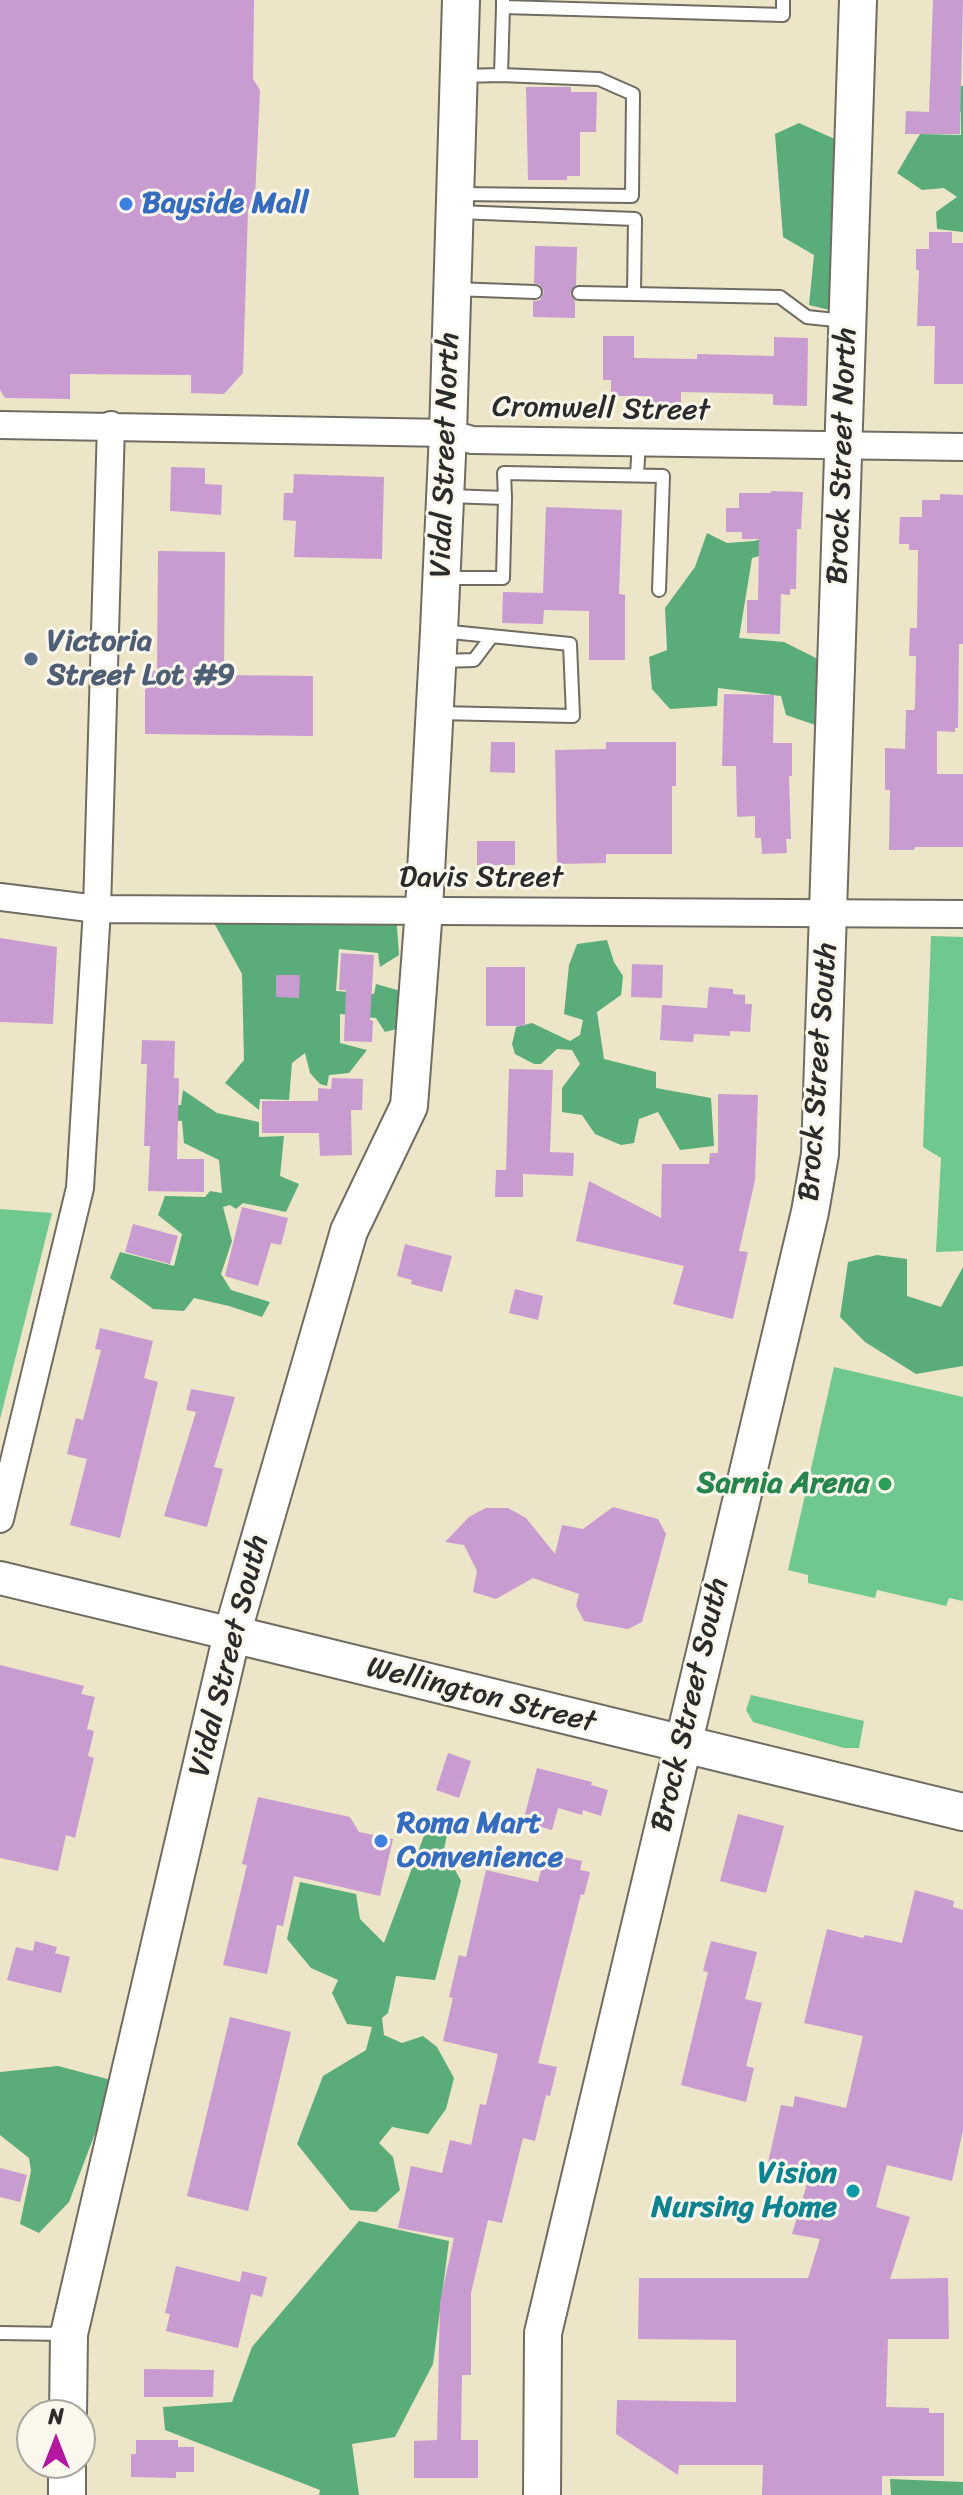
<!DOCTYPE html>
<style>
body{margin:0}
#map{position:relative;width:963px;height:2495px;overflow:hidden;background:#ede5c7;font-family:Sriracha,sans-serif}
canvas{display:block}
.north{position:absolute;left:16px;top:2399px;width:80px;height:80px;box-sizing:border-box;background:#fbf7ec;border:2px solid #a8a59f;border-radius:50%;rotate:0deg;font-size:22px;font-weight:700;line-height:32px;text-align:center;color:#2b2b2b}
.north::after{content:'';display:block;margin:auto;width:28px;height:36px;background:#b5179e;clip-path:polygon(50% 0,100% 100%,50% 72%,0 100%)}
</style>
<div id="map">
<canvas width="963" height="2495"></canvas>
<div class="north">N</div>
</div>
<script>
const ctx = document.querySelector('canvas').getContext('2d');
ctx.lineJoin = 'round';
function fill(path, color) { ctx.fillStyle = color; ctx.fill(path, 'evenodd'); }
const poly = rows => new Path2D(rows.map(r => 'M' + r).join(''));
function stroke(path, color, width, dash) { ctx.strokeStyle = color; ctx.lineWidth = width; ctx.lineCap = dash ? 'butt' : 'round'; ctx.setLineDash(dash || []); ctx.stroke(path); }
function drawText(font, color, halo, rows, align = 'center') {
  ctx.font = font + ' Sriracha,sans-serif'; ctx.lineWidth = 6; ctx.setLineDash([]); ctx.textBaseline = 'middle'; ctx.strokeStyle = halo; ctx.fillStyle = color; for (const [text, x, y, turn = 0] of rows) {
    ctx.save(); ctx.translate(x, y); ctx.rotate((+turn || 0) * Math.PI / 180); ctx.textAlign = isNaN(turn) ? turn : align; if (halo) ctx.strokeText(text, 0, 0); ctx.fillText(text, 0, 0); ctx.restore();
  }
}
fill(poly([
 [931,936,963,937,963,1251,936,1252,941,1158,923,1147],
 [0,1209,52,1213,0,1419],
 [834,1367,963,1397,963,1601,949,1598,946,1606,877,1590,875,1598,808,1583,808,1575,788,1570],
 [751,1695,864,1721,859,1748,844,1748,753,1722,746,1710]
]), '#6ec890');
fill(poly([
 [934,85,963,86,963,232,937,229,936,212,957,197,944,188,922,190,897,173,920,134,961,135,961,112,938,107],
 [799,123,846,144,842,313,809,305,814,255,783,237,775,134],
 [707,533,727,543,754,541,779,534,774,552,752,558,739,638,784,642,832,666,827,729,786,715,781,696,718,688,717,706,670,709,652,689,649,657,667,650,665,608,695,567],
 [208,912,396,914,399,955,380,967,378,953,339,949,336,991,374,994,376,984,404,992,405,1027,385,1032,376,1018,340,1014,340,1043,367,1050,349,1073,329,1075,327,1086,320,1084,310,1073,305,1053,292,1063,289,1100,260,1099,259,1110,225,1083,244,1060,242,974],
 [607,940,614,962,623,976,621,995,597,1012,604,1059,656,1072,656,1088,711,1098,714,1146,680,1150,658,1112,639,1119,634,1143,621,1145,595,1134,582,1115,562,1112,562,1088,580,1064,572,1050,557,1049,541,1064,534,1064,515,1054,512,1044,516,1027,532,1023,570,1041,580,1035,583,1020,564,1014,569,965,577,944],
 [183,1090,217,1113,259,1122,259,1137,284,1136,280,1176,299,1184,286,1212,243,1203,236,1209,230,1205,223,1207,232,1241,221,1274,231,1290,270,1302,262,1317,229,1306,194,1298,184,1311,153,1309,110,1278,120,1252,174,1266,182,1234,158,1215,165,1196,205,1197,210,1191,222,1193,219,1160,184,1143,182,1121,169,1120,165,1105,181,1105],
 [877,1255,907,1259,907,1296,941,1307,963,1267,963,1366,916,1374,865,1342,840,1317,848,1262],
 [431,1817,450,1822,444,1849,461,1881,435,1980,396,1976,388,2013,382,2018,384,2035,402,2043,423,2036,437,2047,454,2078,446,2109,428,2134,392,2127,379,2143,393,2157,400,2190,376,2212,350,2210,297,2144,323,2076,366,2050,372,2027,347,2024,332,1993,338,1980,311,1968,287,1939,300,1882,356,1894,360,1919,384,1943],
 [58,2066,115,2081,69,2202,39,2233,20,2224,31,2171,29,2158,0,2135,0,2072],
 [359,2221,449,2241,433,2364,395,2437,352,2444,359,2495,319,2495,320,2490,165,2430,163,2407,232,2402,252,2347],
 [890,2479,963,2482,963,2495,891,2495]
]), '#5aac7a');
fill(poly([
 [0,0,254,0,253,79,260,90,255,198,248,210,243,373,224,394,191,393,191,375,70,374,70,399,5,398,0,390],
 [933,0,963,0,960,134,905,134,906,111,929,112],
 [526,87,571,87,571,92,597,92,596,132,580,132,580,176,567,176,567,180,528,180],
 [929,232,952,232,952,243,963,243,963,384,934,384,935,326,917,326,919,270,916,270,916,249,929,249],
 [535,246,577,247,576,285,570,294,575,301,575,318,533,317,533,301,540,300,544,292,540,285,534,283],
 [603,336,634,336,634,358,697,359,697,354,774,356,774,337,808,338,807,406,773,405,773,394,681,392,681,407,647,406,647,396,611,396,611,380,603,380],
 [171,467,205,468,205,484,222,485,221,515,170,511],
 [294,474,384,477,382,559,294,557,296,521,283,520,284,493,293,493],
 [771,491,803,492,801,529,797,529,796,589,790,589,790,595,781,594,780,634,747,633,747,600,758,600,759,539,742,539,742,532,726,532,726,508,739,508,739,493,771,493],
 [940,494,963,495,963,644,959,644,958,728,955,728,955,732,937,731,937,774,963,774,963,847,915,847,914,850,889,850,890,790,885,790,885,748,905,749,906,710,914,710,915,707,916,656,909,656,910,628,917,628,918,550,909,550,909,544,899,544,900,517,922,517,922,500,940,500],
 [546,507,622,510,619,594,625,595,625,660,589,660,589,611,544,610,543,624,502,623,503,592,543,593],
 [158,551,225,552,224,675,313,676,313,736,145,734,145,670,157,671],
 [724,694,774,695,773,743,792,743,792,776,789,776,791,839,786,839,787,853,762,854,761,838,755,838,755,816,737,817,736,766,722,766],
 [491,742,515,742,515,773,490,772],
 [606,742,676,742,676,786,672,786,672,854,606,854,606,863,557,864,555,750,606,749],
 [477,841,515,841,515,865,477,865],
 [0,938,57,947,53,1024,0,1022],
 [341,953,374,955,370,1020,373,1021,372,1042,344,1041,346,990,339,990],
 [632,964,663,965,662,998,631,997],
 [486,967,525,967,525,1026,486,1026],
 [276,975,300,975,299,998,276,997],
 [709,987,733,989,733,994,745,995,745,1004,752,1004,750,1032,730,1031,730,1036,694,1034,693,1042,660,1040,662,1005,707,1008],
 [142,1040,175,1041,174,1078,179,1078,177,1159,204,1159,204,1192,148,1191,150,1146,144,1146,147,1064,141,1064],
 [509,1069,553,1070,550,1152,574,1153,573,1176,523,1174,523,1197,495,1197,496,1170,506,1170],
 [332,1078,363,1079,362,1110,351,1110,352,1155,320,1156,319,1133,262,1133,262,1101,318,1101,318,1088,331,1089],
 [718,1094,758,1095,755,1180,739,1251,748,1252,733,1319,673,1304,684,1266,576,1241,589,1181,661,1218,662,1164,709,1164,710,1153,718,1153],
 [242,1207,288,1218,281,1245,271,1243,258,1286,225,1276],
 [133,1224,178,1236,170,1264,125,1252],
 [405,1244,452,1256,442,1292,411,1284,412,1280,397,1276],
 [515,1289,543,1296,538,1320,509,1313],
 [100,1328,153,1341,144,1378,158,1382,120,1538,70,1525,87,1459,67,1454,76,1418,83,1420,101,1350,95,1349],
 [191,1389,235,1397,214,1467,223,1469,207,1527,164,1516,196,1412,186,1410],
 [613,1507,658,1519,666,1534,642,1622,628,1629,584,1621,576,1606,579,1594,533,1578,496,1599,473,1592,477,1571,464,1545,445,1542,469,1517,478,1512,486,1508,508,1508,526,1518,555,1554,562,1525,583,1529],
 [0,1665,84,1686,81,1694,95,1697,87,1729,94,1731,88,1756,94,1758,75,1838,66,1835,58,1871,0,1858],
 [448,1753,471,1761,459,1798,436,1790],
 [537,1768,592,1782,591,1785,608,1790,601,1816,583,1810,582,1815,558,1808,552,1830,523,1822],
 [258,1797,350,1817,359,1832,393,1839,380,1896,294,1876,283,1926,277,1925,267,1974,223,1965,247,1865,242,1864],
 [738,1814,784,1826,766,1893,720,1881],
 [545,1853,582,1861,580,1870,590,1872,584,1895,581,1894,538,2063,557,2067,550,2096,546,2095,535,2141,523,2138,502,2223,488,2220,471,2293,471,2375,462,2375,461,2440,478,2440,478,2478,414,2478,414,2441,437,2440,440,2302,454,2238,398,2228,411,2166,442,2173,450,2140,471,2145,480,2104,486,2105,498,2054,443,2041,453,1998,449,1997,459,1955,466,1957,486,1870,538,1882],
 [915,1890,954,1901,953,1907,963,1910,963,2130,952,2181,887,2165,876,2207,910,2217,890,2279,948,2278,949,2339,888,2339,886,2407,929,2408,929,2413,944,2413,944,2476,882,2476,882,2495,762,2495,763,2465,679,2465,678,2475,616,2434,617,2400,736,2402,736,2340,638,2339,639,2278,808,2278,820,2239,792,2234,809,2177,767,2167,781,2105,793,2107,795,2096,846,2108,863,2036,804,2023,827,1929,863,1938,865,1935,902,1943],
 [35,1941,57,1947,55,1953,70,1957,61,1993,7,1980,16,1947,33,1951],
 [711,1941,757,1952,745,1999,762,2003,746,2066,754,2068,746,2102,681,2085,708,1972,703,1971],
 [230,2017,291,2032,248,2211,187,2196],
 [0,2168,27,2175,20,2202,0,2197],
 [176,2266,240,2282,242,2271,267,2277,262,2297,251,2294,238,2348,166,2331,170,2314,165,2313],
 [144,2369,214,2370,213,2397,144,2397],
 [136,2440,178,2440,178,2447,194,2447,194,2472,176,2472,176,2478,131,2477,131,2454,136,2454]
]), '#c89cd0');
const service = poly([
 [503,0,503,7,783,15,783,0],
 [460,76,501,75,503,7],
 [460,194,632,196,633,94,599,79,501,75],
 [458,212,635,219,634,294,579,293],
 [454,289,535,292],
 [634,294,780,297,807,317,844,321],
 [637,475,639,442],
 [505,498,504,473,663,476,659,590],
 [446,578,503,578,505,498,448,496],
 [441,661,474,660,492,636],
 [438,713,573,716,570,644,441,631],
 [0,2333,65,2334]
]);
const minor = poly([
 [0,425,448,433,472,440,963,447],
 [0,897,97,909,963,914],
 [0,1519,80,1188,97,909,111,425]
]);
const tertiary = poly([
 [0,1578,232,1634]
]);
const secondary = poly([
 [232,1634,963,1812],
 [68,2415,69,2334,232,1634,349,1231,409,1106,424,909,439,631,448,433,461,0],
 [67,2495,67,2463],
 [542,2495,543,2333,810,1212,820,1154,858,0]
]);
stroke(service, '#6f6c62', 16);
stroke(minor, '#6f6c62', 30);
stroke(tertiary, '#6f6c62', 36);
stroke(secondary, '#6f6c62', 40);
stroke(service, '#fff', 12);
stroke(minor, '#fff', 26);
stroke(tertiary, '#fff', 32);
stroke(secondary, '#fff', 36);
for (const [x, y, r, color] of [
 [126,204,8,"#3f7fe0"],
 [31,659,8,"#5c6f8a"],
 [885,1484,8,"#2e9e5b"],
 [381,1841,8,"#3f7fe0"],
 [853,2191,8,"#0f9aa8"]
]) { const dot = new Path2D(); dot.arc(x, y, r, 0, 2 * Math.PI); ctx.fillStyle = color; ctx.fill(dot); stroke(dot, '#fbf7ec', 3); }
drawText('bold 30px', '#366cbe', '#fbf7ec', [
 ["Bayside Mall",142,204],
 ["Roma Mart",397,1824],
 ["Convenience",397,1858]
], 'left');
drawText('30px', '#2b2b2b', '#fbf7ec', [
 ["Cromwell Street",601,410,1],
 ["Vidal Street North",446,455,-88],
 ["Brock Street North",843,456,-88],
 ["Davis Street",481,878],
 ["Brock Street South",819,1072,-86],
 ["Vidal Street South",230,1656,-76],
 ["Wellington Street",481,1696,14],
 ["Brock Street South",691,1705,-77]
]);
drawText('bold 30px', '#4e5e75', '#fbf7ec', [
 ["Victoria",47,642],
 ["Street Lot #9",47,676]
], 'left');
drawText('bold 30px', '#27864d', '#fbf7ec', [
 ["Sarnia Arena",869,1484]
], 'right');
drawText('bold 30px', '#0d838f', '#fbf7ec', [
 ["Vision",837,2174],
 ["Nursing Home",837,2208]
], 'right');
</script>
